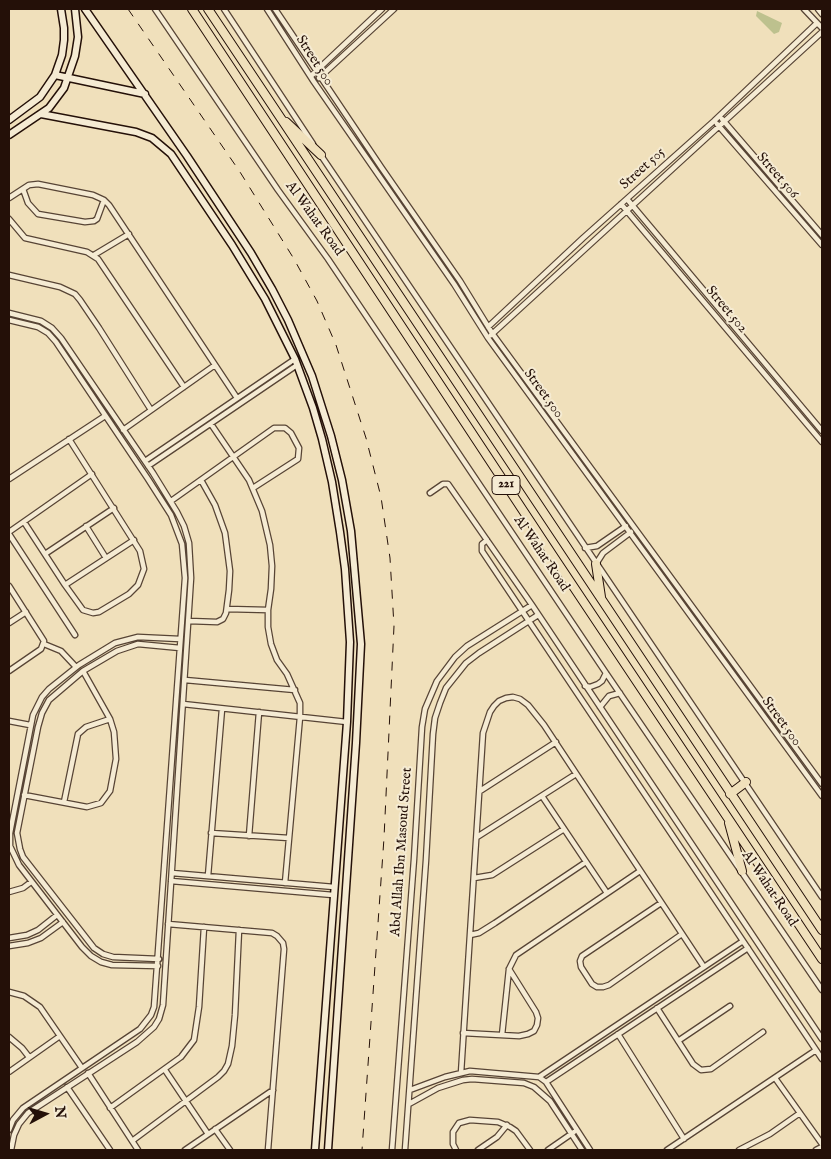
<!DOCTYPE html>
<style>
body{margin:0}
#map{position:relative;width:831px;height:1159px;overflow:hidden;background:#f0e0bb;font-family:"IM FELL English",serif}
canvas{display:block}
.frame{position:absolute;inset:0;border:10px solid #241008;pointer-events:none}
.north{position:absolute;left:20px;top:1089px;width:50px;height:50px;-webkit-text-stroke:4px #f5ebd3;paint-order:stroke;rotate:84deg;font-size:14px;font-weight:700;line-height:20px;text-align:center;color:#241008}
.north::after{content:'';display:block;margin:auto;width:18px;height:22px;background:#241008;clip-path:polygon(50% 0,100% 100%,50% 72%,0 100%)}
</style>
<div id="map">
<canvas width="831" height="1159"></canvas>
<div class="frame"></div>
<div class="north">N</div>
</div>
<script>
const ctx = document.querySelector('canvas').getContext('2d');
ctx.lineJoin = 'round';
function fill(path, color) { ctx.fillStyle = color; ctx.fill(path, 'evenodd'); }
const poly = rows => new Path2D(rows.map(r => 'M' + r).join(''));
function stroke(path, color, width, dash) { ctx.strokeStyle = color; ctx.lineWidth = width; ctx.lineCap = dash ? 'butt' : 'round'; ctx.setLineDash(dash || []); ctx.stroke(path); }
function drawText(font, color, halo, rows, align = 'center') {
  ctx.font = font + ' "IM FELL English",serif'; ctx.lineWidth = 4; ctx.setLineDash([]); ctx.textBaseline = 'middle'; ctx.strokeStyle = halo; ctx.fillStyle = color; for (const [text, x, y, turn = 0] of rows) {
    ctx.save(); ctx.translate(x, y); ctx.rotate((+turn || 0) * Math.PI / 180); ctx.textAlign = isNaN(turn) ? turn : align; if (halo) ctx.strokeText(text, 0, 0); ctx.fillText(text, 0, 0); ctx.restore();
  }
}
fill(poly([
 [757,11,782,23,779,32,774,34,756,16]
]), '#bdc18e');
const street = poly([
 [155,9,278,190,328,259,606,673,822,990],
 [224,9,313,144],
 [267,9,314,82,454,284,488,338,822,796],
 [275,9,381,167,460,281,492,333,822,784],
 [804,9,822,28],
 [818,9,822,14],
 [311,76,382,9],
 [319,78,394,9],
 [722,119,822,235],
 [717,124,822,245],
 [320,154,822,897],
 [23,189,28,203,38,214,85,222,94,221,97,219,104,200],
 [9,198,29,185,38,184,93,195,104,200,109,205,237,398],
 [627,199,822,431],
 [621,204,822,442],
 [9,219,25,238,87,252,98,259,184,387],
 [94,255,129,234],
 [9,275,60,287,75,294,80,300,99,328,151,410],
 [9,313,41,321,52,328,61,338,153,473,177,512,184,526,189,543,191,578,163,1005,159,1019,154,1027,137,1042,28,1113,19,1124,14,1135,11,1150],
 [9,320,38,327,48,333,56,342,148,479,171,515,182,544,185,578,154,1007,151,1015,140,1029,23,1108,13,1120,9,1130],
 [488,327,583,238,714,121,817,23],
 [491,335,822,32],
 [211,424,249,480,262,511,270,545,272,566,271,589,268,610,268,627,271,644,277,660,287,674,300,703,300,717,285,883],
 [123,430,215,365],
 [145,461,295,359],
 [148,466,297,365],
 [9,479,105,416],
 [430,493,443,484,448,484,532,605,822,1039],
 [171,501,274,428,285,428,291,433,299,448,298,459,253,488],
 [24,522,65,585,83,610,93,613,99,612,129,594,138,585,144,569,140,551,69,439],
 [86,526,106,558],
 [9,532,92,474],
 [9,534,75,635],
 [487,540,482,544,482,551,822,1059],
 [585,548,597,546,626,526],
 [45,554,114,508],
 [596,564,603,553,631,532],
 [65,585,134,540],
 [9,586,44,641,41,649,9,671],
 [227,609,268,610],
 [189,621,217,622,223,619,226,613,229,590,230,571,225,533,215,505,201,480],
 [9,623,26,612],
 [44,644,61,651,76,667],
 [185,680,295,690],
 [585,686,590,687,598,684,602,681,606,673],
 [183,704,347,722],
 [600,707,609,696,620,693],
 [9,721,30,725],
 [480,791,556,742],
 [24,795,87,807,101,803,110,791,116,759,114,732,110,719,83,671],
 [542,796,607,893],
 [64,802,78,734,86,727,110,719],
 [211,833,289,838],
 [249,836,259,712],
 [477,837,576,774],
 [172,873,334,887],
 [208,876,222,709],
 [474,878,492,875,564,829],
 [171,881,333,895],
 [9,892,23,888,31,882],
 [661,903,582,956,580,961,581,967,592,984,597,987,603,987,609,985,682,934],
 [168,924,272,933,277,936,283,943,284,949,268,1150],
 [470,935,479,933,495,923,586,862],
 [9,938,27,935,38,930,57,915],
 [9,946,28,943,41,938,63,922],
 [159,959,113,957,103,954,94,948,23,857,20,849,17,833,38,727,42,713,49,700,83,671,117,651,138,644,180,648],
 [158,966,112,965,101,962,91,956,82,947,19,865,10,846,10,833,33,715,42,697,49,689,79,665,115,643,138,637,180,639],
 [9,992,24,996,40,1007,82,1068],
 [657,1008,693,1064,701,1070,711,1069,763,1032],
 [463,1033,519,1036,528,1034,534,1031,537,1025,538,1018,536,1012,509,969],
 [618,1034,684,1139],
 [502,1035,509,969,516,955,640,871],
 [9,1037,22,1048,29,1057],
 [678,1041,730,1006],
 [165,1070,208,1134],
 [9,1072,60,1036],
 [88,1073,138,1150],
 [461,1073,483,733,490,712,494,706,499,701,506,698,513,697,520,699,528,705,544,725,704,967],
 [539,1077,743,941],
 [775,1078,822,1144],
 [546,1082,748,948],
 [67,1087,110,1150],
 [410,1090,445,1077,470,1071,539,1077,546,1082,590,1150],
 [409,1104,438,1088,463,1080,472,1079,524,1083,534,1087,550,1101,582,1150],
 [110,1108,181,1057,194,1040,199,1007,204,927],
 [215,1129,230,1150],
 [132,1141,218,1077,224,1071,228,1064,232,1046,235,1015,239,930],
 [185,1150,273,1090],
 [392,1150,414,859,422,727,425,709,437,681,455,657,467,646,532,605],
 [405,1150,426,860,433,734,435,718,440,703,446,688,466,663,479,653,538,615],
 [456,1150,453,1144,453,1132,459,1123,470,1120,498,1122,510,1127,516,1131,530,1150],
 [478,1150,497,1137,507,1125],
 [548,1150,574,1132],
 [667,1150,816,1050],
 [739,1150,770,1134,800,1113],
 [816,1150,822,1147]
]);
const secondary = poly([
 [85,9,187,156,251,253,272,289,288,320,312,376,331,436,342,480,351,531,361,644,356,743,328,1150],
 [55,75,145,94],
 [41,114,136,132,152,138,171,154,232,245,265,299,295,359,313,408,322,439,332,482,340,532,345,569,350,642,347,722,315,1150],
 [9,120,40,97,55,75,62,55,64,40,64,28,61,9],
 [9,135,49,108,64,88,75,56,78,37,75,9]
]);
const highway = poly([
 [192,9,553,556,822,959],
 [208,9,822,930],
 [286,122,321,155],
 [596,564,601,597],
 [730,794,746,782],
 [729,823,742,871]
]);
stroke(street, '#574435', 7);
stroke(secondary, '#241008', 9);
stroke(highway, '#241008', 10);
stroke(street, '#f5ebd3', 4.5);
stroke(secondary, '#f5ebd3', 6);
stroke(highway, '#f0e0bb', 8);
stroke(poly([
 [128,9,240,172,294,259,317,301,336,345,366,438,381,497,390,558,394,626,384,838,362,1150]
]), '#241008', 1, [9, 9]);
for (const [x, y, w] of [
 [506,485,28]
]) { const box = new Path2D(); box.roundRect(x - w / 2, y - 9.5, w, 19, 4); ctx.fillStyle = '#f5ebd3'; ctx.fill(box); stroke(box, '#241008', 1); }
drawText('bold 12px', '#241008', null, [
 ["221",506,485]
]);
drawText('14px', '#241008', '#f5ebd3', [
 ["Street 500",314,61,57],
 ["Street 505",643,169,-42],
 ["Street 506",777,176,49],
 ["Al Wahat Road",314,219,54],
 ["Street 502",726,310,50],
 ["Street 500",543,394,54],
 ["Al Wahat Road",541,554,56],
 ["Street 500",781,722,54],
 ["Abd Allah Ibn Masoud Street",402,852,-86],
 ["Al Wahat Road",769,889,56]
]);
</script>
